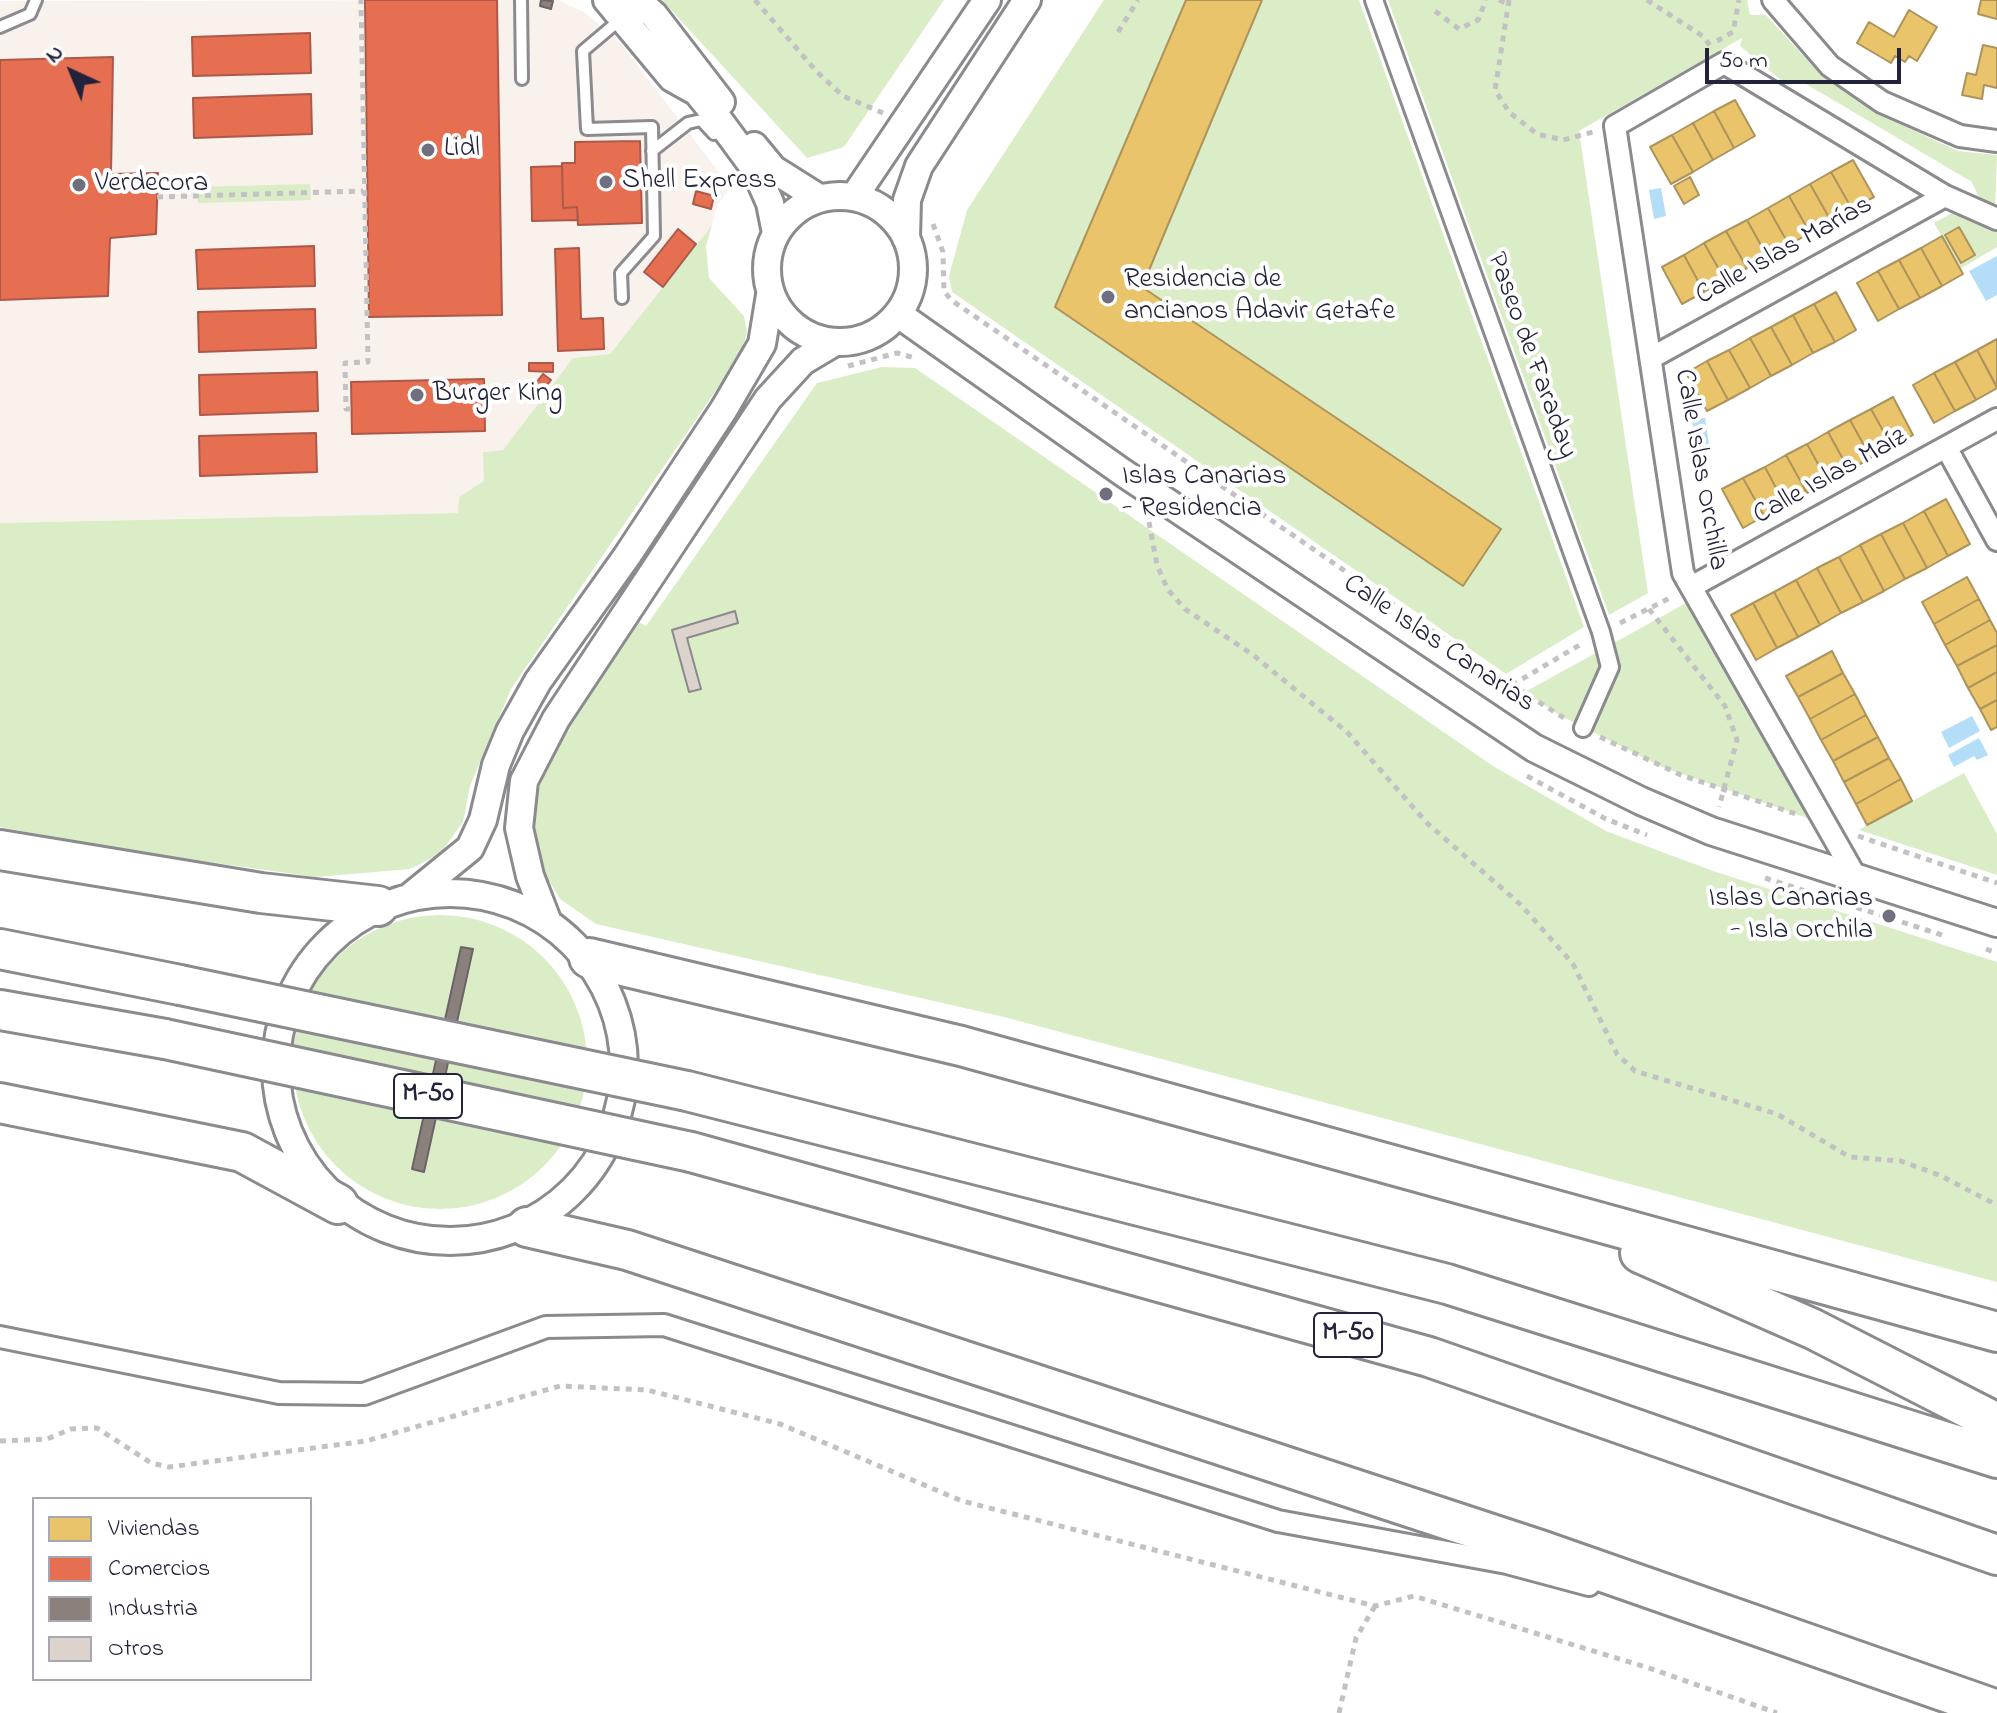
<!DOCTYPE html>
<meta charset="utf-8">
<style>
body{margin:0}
#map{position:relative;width:1997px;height:1713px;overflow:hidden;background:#fff;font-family:"Indie Flower",sans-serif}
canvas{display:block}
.legend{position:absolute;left:32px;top:1497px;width:280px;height:184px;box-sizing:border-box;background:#fff;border:2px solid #a7a7b1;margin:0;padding:10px 14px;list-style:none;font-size:24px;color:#22223b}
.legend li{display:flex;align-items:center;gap:16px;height:40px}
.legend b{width:40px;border:2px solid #a7a7b1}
.north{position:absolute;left:32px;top:32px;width:80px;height:80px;-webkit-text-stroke:6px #fff;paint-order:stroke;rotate:316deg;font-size:22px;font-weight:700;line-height:32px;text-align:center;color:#22223b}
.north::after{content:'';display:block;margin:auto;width:28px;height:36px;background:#22223b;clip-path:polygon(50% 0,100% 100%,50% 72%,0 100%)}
.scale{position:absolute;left:1705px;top:48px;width:196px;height:36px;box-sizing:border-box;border:4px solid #22223b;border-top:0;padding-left:10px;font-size:24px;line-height:28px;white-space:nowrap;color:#22223b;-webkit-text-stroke:6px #fff;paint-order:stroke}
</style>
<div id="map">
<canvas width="1997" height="1713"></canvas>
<ul class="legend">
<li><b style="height:22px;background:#e9c46a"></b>Viviendas</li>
<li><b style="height:22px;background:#e76f51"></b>Comercios</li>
<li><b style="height:22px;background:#8a817c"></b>Industria</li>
<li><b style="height:22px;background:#dbd3cc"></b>Otros</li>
</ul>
<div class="north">N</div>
<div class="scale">50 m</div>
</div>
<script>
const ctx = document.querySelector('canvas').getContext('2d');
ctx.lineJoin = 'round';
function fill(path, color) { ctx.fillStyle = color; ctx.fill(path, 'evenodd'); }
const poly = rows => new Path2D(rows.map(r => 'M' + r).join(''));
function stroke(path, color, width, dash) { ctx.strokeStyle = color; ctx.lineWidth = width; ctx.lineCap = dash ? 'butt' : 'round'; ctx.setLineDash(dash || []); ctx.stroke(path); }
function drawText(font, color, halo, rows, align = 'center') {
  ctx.font = font + ' "Indie Flower",sans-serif'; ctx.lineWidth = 8; ctx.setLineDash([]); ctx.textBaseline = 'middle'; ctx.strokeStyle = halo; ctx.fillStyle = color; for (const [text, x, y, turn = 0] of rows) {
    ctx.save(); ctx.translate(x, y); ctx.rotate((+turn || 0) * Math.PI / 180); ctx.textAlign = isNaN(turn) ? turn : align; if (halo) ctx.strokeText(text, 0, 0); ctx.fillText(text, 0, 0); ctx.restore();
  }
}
fill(poly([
 [558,0,586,13,622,45,730,187,717,206,712,225,610,354,573,358,503,450,483,452,485,481,459,497,459,513,0,523,0,1]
]), '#f8f1ec');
fill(poly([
 [662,0,944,0,844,147,807,158],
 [1104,0,1359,0,1584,627,1506,674,952,292,949,276,967,210],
 [1388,0,1747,0,1750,15,1766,15,1821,75,1876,113,1958,151,1997,155,1995,211,1982,205,1972,182,1801,81,1787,85,1740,46,1742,38,1579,131,1648,593,1609,615],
 [310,184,311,200,198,203,197,187],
 [1954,212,1997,230,1997,247,1960,269,1934,223],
 [712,225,706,246,709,278,744,316,747,332,741,354,511,689,470,786,463,822,440,854,410,869,316,877,129,851,0,827,0,523,458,513,459,497,484,481,483,452,503,450,573,358,610,354],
 [882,367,915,368,1493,766,1606,831,1713,871,1997,962,1997,1282,1004,1017,596,924,560,899,542,869,534,843,533,805,550,757,583,697,637,621,646,626,817,383],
 [1688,602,1810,819,1662,767,1559,715,1525,692],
 [1964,773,1997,834,1997,875,1859,830],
 '293 1062a147 147 0 1 1 294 0a147 147 0 1 1-294 0Z'
]), '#dbedc6');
fill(poly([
 [1661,188,1666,216,1654,219,1649,190],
 [1997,256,1997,295,1986,301,1969,271],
 [1705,418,1709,445,1696,447,1692,420],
 [1972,716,1980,731,1949,748,1941,732],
 [1979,738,1988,755,1977,760,1974,756,1954,767,1948,755]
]), '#b4def7');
const homes = poly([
 [1186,0,1262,0,1142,287,1501,529,1463,586,1055,307,1186,0],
 [1981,0,1997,0,1997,19,1978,14,1981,0],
 [1909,10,1937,27,1917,61,1909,56,1905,62,1895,56,1891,63,1857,43,1869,22,1894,37,1909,10],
 [1983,45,1997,48,1997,88,1984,85,1982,99,1962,95,1967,73,1976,75,1983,45],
 [1735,100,1755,136,1734,148,1714,111,1735,100],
 [1714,111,1734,148,1713,160,1693,123,1714,111],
 [1693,123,1713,160,1693,172,1672,135,1693,123],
 [1672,135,1693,172,1671,184,1650,147,1672,135],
 [1853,160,1874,197,1852,209,1831,172,1853,160],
 [1831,172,1852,209,1831,221,1810,184,1831,172],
 [1690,177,1699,195,1684,204,1674,186,1690,177],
 [1810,184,1831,221,1810,233,1789,196,1810,184],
 [1789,196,1810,233,1789,245,1768,208,1789,196],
 [1768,208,1789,245,1767,256,1747,220,1768,208],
 [1747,220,1767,256,1747,268,1726,231,1747,220],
 [1959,227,1975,255,1961,263,1945,235,1959,227],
 [1726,231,1747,268,1725,280,1704,243,1726,231],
 [1942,236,1963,274,1942,286,1921,248,1942,236],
 [1704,243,1725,280,1704,292,1684,255,1704,243],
 [1921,248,1942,286,1920,298,1899,260,1921,248],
 [1684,255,1704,292,1682,304,1662,267,1684,255],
 [1899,260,1920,298,1899,309,1878,271,1899,260],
 [1878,271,1899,309,1878,321,1857,283,1878,271],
 [1836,292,1856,330,1835,342,1814,304,1836,292],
 [1814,304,1835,342,1813,353,1793,315,1814,304],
 [1793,315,1813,353,1792,365,1771,327,1793,315],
 [1771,327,1792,365,1771,376,1750,338,1771,327],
 [1750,338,1771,376,1750,388,1729,350,1750,338],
 [1997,339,1997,387,1977,350,1997,339],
 [1729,350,1750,388,1728,400,1707,361,1729,350],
 [1977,350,1997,388,1976,400,1955,362,1977,350],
 [1707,361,1728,400,1707,411,1686,373,1707,361],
 [1955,362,1976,400,1955,411,1934,373,1955,362],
 [1934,373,1955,411,1934,423,1913,385,1934,373],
 [1893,397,1913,435,1892,447,1871,409,1893,397],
 [1871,409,1892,447,1871,458,1850,420,1871,409],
 [1850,420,1871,458,1849,470,1828,432,1850,420],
 [1828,432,1849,470,1828,482,1807,444,1828,432],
 [1807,444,1828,482,1807,493,1786,455,1807,444],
 [1786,455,1807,493,1785,505,1765,467,1786,455],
 [1765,467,1785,505,1764,516,1743,478,1765,467],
 [1743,478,1764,516,1743,528,1722,489,1743,478],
 [1946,499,1970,544,1948,556,1924,511,1946,499],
 [1924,511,1948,556,1927,568,1903,523,1924,511],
 [1903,523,1927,568,1905,579,1881,534,1903,523],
 [1881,534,1905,579,1884,591,1860,545,1881,534],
 [1860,545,1884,591,1863,602,1839,557,1860,545],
 [1839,557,1863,602,1841,613,1817,568,1839,557],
 [1817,568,1841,613,1820,625,1796,580,1817,568],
 [1967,577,1979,599,1934,624,1922,602,1967,577],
 [1796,580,1820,625,1798,637,1774,592,1796,580],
 [1774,592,1798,637,1777,648,1753,603,1774,592],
 [1979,599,1990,620,1945,645,1934,624,1979,599],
 [1753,603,1777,648,1756,660,1731,615,1753,603],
 [1990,620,1997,633,1997,645,1957,666,1945,645,1990,620],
 [1997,645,1997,672,1968,688,1957,666,1997,645],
 [1832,651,1843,673,1798,697,1786,676,1832,651],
 [1997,672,1997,700,1980,709,1968,688,1997,672],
 [1843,673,1855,694,1810,719,1798,697,1843,673],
 [1855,694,1866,715,1821,740,1810,719,1855,694],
 [1997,700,1997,727,1991,730,1980,709,1997,700],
 [1866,715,1878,737,1833,761,1821,740,1866,715],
 [1878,737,1889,758,1844,782,1833,761,1878,737],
 [1889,758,1901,779,1856,804,1844,782,1889,758],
 [1901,779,1912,801,1867,825,1856,804,1901,779]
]);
fill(homes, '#e9c46a');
stroke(homes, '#ad935c', 2);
const shops = poly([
 [365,0,497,0,502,315,369,317,365,0],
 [310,33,311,73,193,76,192,37,310,33],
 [113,57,111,174,158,173,156,234,110,238,108,296,0,300,0,60,113,57],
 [311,94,312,134,194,138,193,98,311,94],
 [640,141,642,223,578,225,577,207,563,208,562,163,575,163,575,142,640,141],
 [562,166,563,208,577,207,578,220,532,221,531,167,562,166],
 [696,191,714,196,711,209,693,204,696,191],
 [678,229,696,244,663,287,644,272,678,229],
 [314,246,315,286,198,289,196,250,314,246],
 [579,248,581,319,603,318,604,349,558,351,555,249,579,248],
 [315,309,316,348,199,352,198,312,315,309],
 [529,363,553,363,553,372,529,371,529,363],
 [317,372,318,411,200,415,199,375,317,372],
 [543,374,551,380,540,394,532,388,543,374],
 [484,379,485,431,352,434,351,382,484,379],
 [316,433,317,472,200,476,199,436,316,433]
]);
fill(shops, '#e76f51');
stroke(shops, '#ac584a', 2);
const industry = poly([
 [541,0,553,1,551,9,540,6,541,0],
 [461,947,473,949,424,1172,412,1169,461,947]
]);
fill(industry, '#8a817c');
stroke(industry, '#6b6468', 2);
const building = poly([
 [735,611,738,623,687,638,701,689,689,692,672,630,735,611]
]);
fill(building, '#dbd3cc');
stroke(building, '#8a8a8f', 2);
const service = poly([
 [521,0,522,79],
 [622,18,583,51,587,129,652,127,654,236,621,273,622,298],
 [0,27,30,14,36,0],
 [652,151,688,123,701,120,714,134]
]);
const pedestrian = poly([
 [1374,0,1601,632,1610,667,1583,728]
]);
const minor = poly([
 [1773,0,1830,66,1882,102,1960,136,1997,141],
 [1651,358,1945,196],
 [1946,447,1997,540],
 [1691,587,1997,419],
 [1857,879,1683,573,1615,126,1724,63,1945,196,1997,219],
 [0,1337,279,1393,364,1394,546,1327,664,1325,1278,1521,1507,1563,1589,1585]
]);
const tertiary = poly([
 [607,0,672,78,697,92,710,108,755,169,770,203,776,233],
 [637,0,654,15,721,102],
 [754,146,773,169,819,198],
 '767 269a73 73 0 1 1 146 0a73 73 0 1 1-146 0Z',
 [854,197,987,0],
 [906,238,907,200,919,166,1027,0],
 [898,314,1122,472,1534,748,1641,801,1711,831,1997,923],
 '276 1067a174 174 0 1 1 348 0a174 174 0 1 1-348 0Z',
 [411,896,470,848,483,820,496,765,510,731,538,681,627,556,724,409,762,344,770,295],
 [547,920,530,876,519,828,524,781,556,719,768,399,803,361,835,342]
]);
const motorway = poly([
 [0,850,261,893,378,906],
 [0,949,180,985],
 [589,958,961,1046,1997,1332],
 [0,1010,165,1039],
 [687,1091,1447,1284,1997,1458],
 [0,1103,242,1152,338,1204],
 [691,1152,1429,1357,1997,1555],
 [527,1227,627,1250,1540,1550,1997,1710],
 [1640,1253,1813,1329,1997,1423]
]);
stroke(service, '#8a8a8f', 16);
stroke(pedestrian, '#8a8a8f', 22);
stroke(minor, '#8a8a8f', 26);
stroke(tertiary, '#8a8a8f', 32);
stroke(motorway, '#8a8a8f', 44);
stroke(poly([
 [755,0,817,72,843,96,883,113],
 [1499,0,1508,4],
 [1509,0,1495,90,1509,112,1537,134,1563,140,1593,132],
 [1647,0,1704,37,1711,47],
 [1435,11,1459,29,1478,20,1486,0],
 [1118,32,1138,0],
 [1717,41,1733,32,1739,0],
 [157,197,363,191],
 [933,224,943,252,944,291,951,300,1489,670,1567,720],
 [848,366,897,353,915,358],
 [351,409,346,409,345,363,368,362,361,0],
 [1149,522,1157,565,1168,590,1185,609,1253,655,1347,732,1427,823,1521,905,1573,964,1617,1054,1635,1071,1777,1114,1850,1157,1901,1161,1939,1175,1997,1205],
 [1649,609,1725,706,1737,740,1719,807],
 [1620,623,1672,597],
 [1512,685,1583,643],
 [1600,737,1681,775,1796,814],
 [1527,776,1606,819,1647,835],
 [1858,836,1997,883],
 [1765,878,1942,935],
 [1986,949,1997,953],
 [0,1441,47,1439,71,1429,97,1428,151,1463,169,1467,366,1441,560,1386,647,1390,780,1424,962,1501,1375,1606,1414,1596,1649,1668,1777,1713],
 [1339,1713,1356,1638,1375,1606]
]), '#c2c2c4', 5, [6, 6]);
stroke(service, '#fff', 10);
stroke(pedestrian, '#fff', 16);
stroke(minor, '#fff', 20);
stroke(tertiary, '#fff', 26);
stroke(motorway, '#fff', 38);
const motorwayBridge = poly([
 [180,985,687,1091],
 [165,1039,691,1152]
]);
stroke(motorwayBridge, '#8a8a8f', 44, []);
stroke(motorwayBridge, '#fff', 38);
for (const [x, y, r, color] of [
 [428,150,8,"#6f6f80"],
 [606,182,8,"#6f6f80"],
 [79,185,8,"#6f6f80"],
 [1108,297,8,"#6f6f80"],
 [417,395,8,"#6f6f80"],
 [1106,494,8,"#6f6f80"],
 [1889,916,8,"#6f6f80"]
]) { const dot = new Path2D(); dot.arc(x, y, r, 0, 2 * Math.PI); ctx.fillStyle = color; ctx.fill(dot); stroke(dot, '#fff', 3); }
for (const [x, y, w] of [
 [428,1096,68],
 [1348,1335,68]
]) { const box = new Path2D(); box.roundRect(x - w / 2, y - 22, w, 44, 6); ctx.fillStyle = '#fff'; ctx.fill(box); stroke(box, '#22223b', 2); }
drawText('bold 26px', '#22223b', null, [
 ["M-50",428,1096],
 ["M-50",1348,1335]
]);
drawText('28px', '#22223b', '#fff', [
 ["Lidl",444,150],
 ["Shell Express",622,182],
 ["Verdecora",95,185],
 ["Residencia de",1124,281],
 ["ancianos Adavir Getafe",1124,313],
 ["Burger King",433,395],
 ["Islas Canarias",1122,478],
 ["- Residencia",1122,510],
 ["Islas Canarias",1873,900,"right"],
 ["- Isla Orchila",1873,932,"right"]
], 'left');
drawText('28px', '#22223b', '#fff', [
 ["Calle Islas Marías",1785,252,-29],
 ["Paseo de Faraday",1530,356,70],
 ["Calle Islas Orchilla",1699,470,80],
 ["Calle Islas Maíz",1831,478,-29],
 ["Calle Islas Canarias",1438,645,34]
]);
</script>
